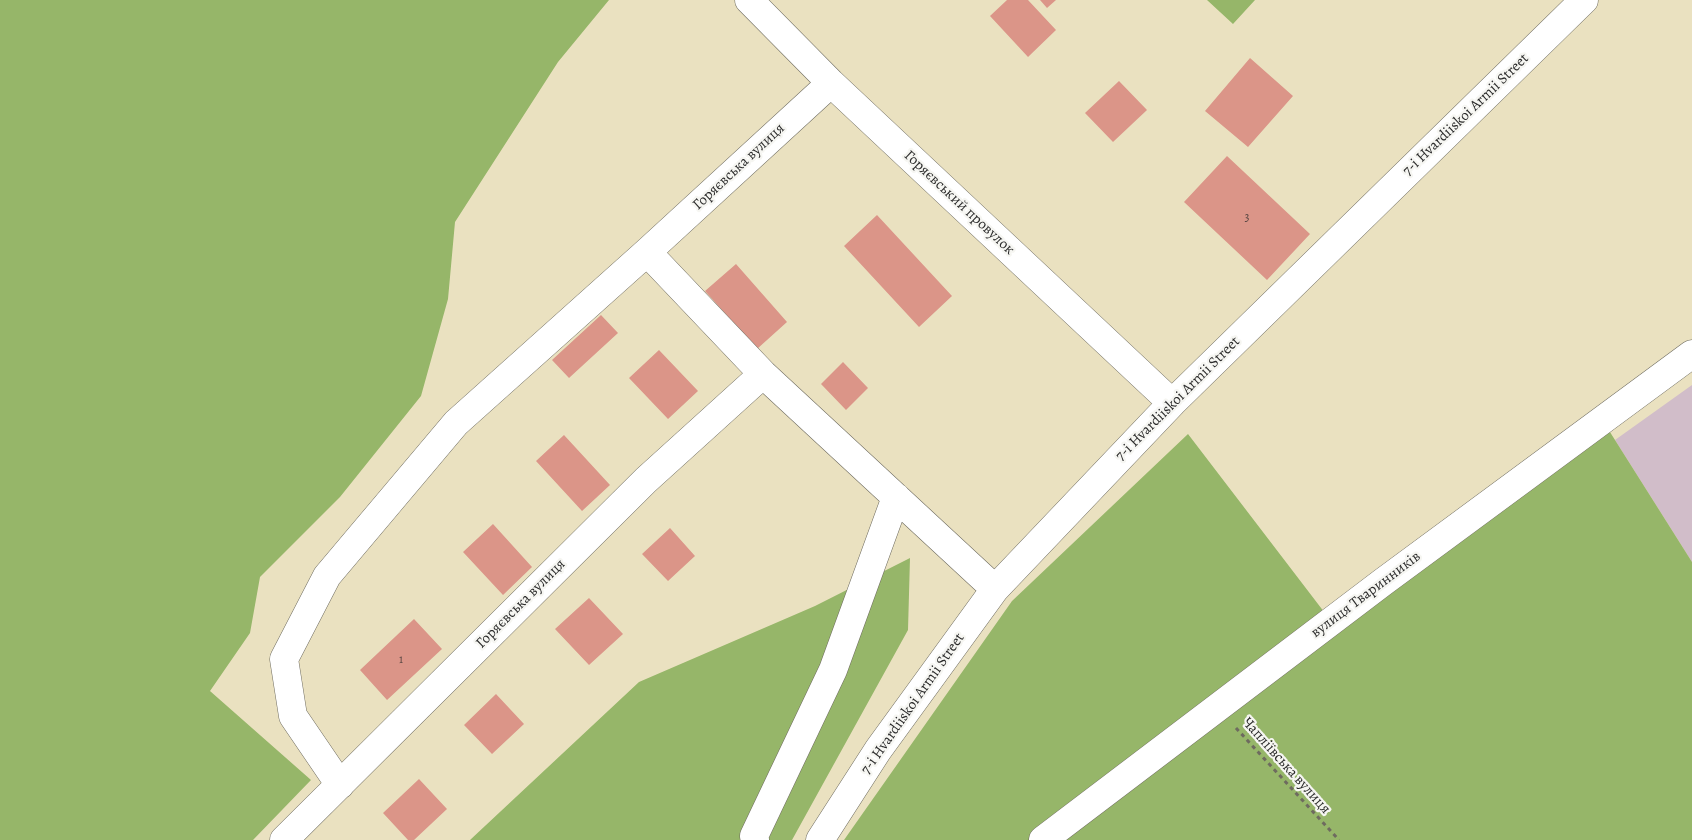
<!DOCTYPE html>
<meta charset="utf-8">
<style>
body{margin:0}
canvas{display:block;background:#eae1c0}
</style>
<canvas width="1692" height="840"></canvas>
<script>
const ctx = document.querySelector('canvas').getContext('2d');
ctx.lineJoin = 'round';
function fill(path, color) { ctx.fillStyle = color; ctx.fill(path, 'evenodd'); }
const poly = rows => new Path2D(rows.map(r => 'M' + r).join(''));
function stroke(path, color, width, dash) { ctx.strokeStyle = color; ctx.lineWidth = width; ctx.lineCap = dash ? 'butt' : 'round'; ctx.setLineDash(dash || []); ctx.stroke(path); }
function drawText(font, color, halo, rows, align = 'center') {
  ctx.font = font + ' Alegreya,serif'; ctx.lineWidth = 4.5; ctx.setLineDash([]); ctx.textBaseline = 'middle'; ctx.strokeStyle = halo; ctx.fillStyle = color; for (const [text, x, y, turn = 0] of rows) {
    ctx.save(); ctx.translate(x, y); ctx.rotate((+turn || 0) * Math.PI / 180); ctx.textAlign = isNaN(turn) ? turn : align; if (halo) ctx.strokeText(text, 0, 0); ctx.fillText(text, 0, 0); ctx.restore();
  }
}
fill(poly([
 [1692,385,1692,562,1615,440]
]), '#d1bdc9');
fill(poly([
 [0,0,609,0,558,62,455,222,448,299,421,396,340,497,260,577,250,633,210,691,311,780,253,840,0,840],
 [1207,0,1255,0,1233,24],
 [1603,421,1692,562,1692,840,844,840,1012,601,1188,434,1331,621],
 [910,558,908,630,792,840,470,840,639,682,815,606]
]), '#96b669');
fill(poly([
 [1007,0,1028,0,1056,30,1028,57,990,16],
 [1040,0,1056,0,1047,8],
 [1250,58,1293,96,1248,147,1205,111],
 [1119,81,1147,110,1113,142,1085,113],
 [1227,156,1310,234,1267,280,1184,202],
 [877,215,952,296,919,327,844,246],
 [736,264,787,322,757,349,705,291],
 [601,315,618,333,569,378,552,360],
 [659,350,698,391,668,419,629,378],
 [843,362,868,388,846,410,821,384],
 [564,435,610,485,582,511,536,461],
 [493,524,532,567,503,595,463,552],
 [670,528,695,556,668,581,642,554],
 [589,598,623,634,589,665,555,629],
 [414,619,442,649,387,700,360,670],
 [496,694,524,724,492,754,464,725],
 [419,779,447,809,414,840,408,840,383,813]
]), '#db9588');
const minor = poly([
 [749,0,831,83,1172,403],
 [647,252,763,374,995,589],
 [340,785,293,716,284,659,327,576,456,423,647,252,831,83],
 [284,840,646,480,763,374],
 [755,840,754,836,833,670,896,497],
 [820,840,878,750,995,589,1172,403,1584,0]
]);
const major = poly([
 [1043,840,1383,582,1692,354]
]);
stroke(minor, '#6e6b5f', 29);
stroke(major, '#6e6b5f', 29);
stroke(poly([
 [1236,728,1339,840]
]), '#6e6b5f', 3, [4, 4]);
stroke(minor, '#fff', 28);
stroke(major, '#fff', 28);
drawText('12px', '#574642', null, [
 ["3",1247,218],
 ["1",401,660]
]);
drawText('15px', '#2b2b2b', '#f6f6f2', [
 ["7-i Hvardiiskoi Armii Street",1466,115,-44],
 ["Горяєвська вулиця",739,167,-43],
 ["Горяєвський провулок",959,203,43],
 ["7-i Hvardiiskoi Armii Street",1178,399,-45],
 ["вулиця Тваринників",1366,595,-37],
 ["Горяєвська вулиця",521,604,-45],
 ["7-i Hvardiiskoi Armii Street",913,704,-55],
 ["Чапліївська вулиця",1286,766,48]
]);
</script>
